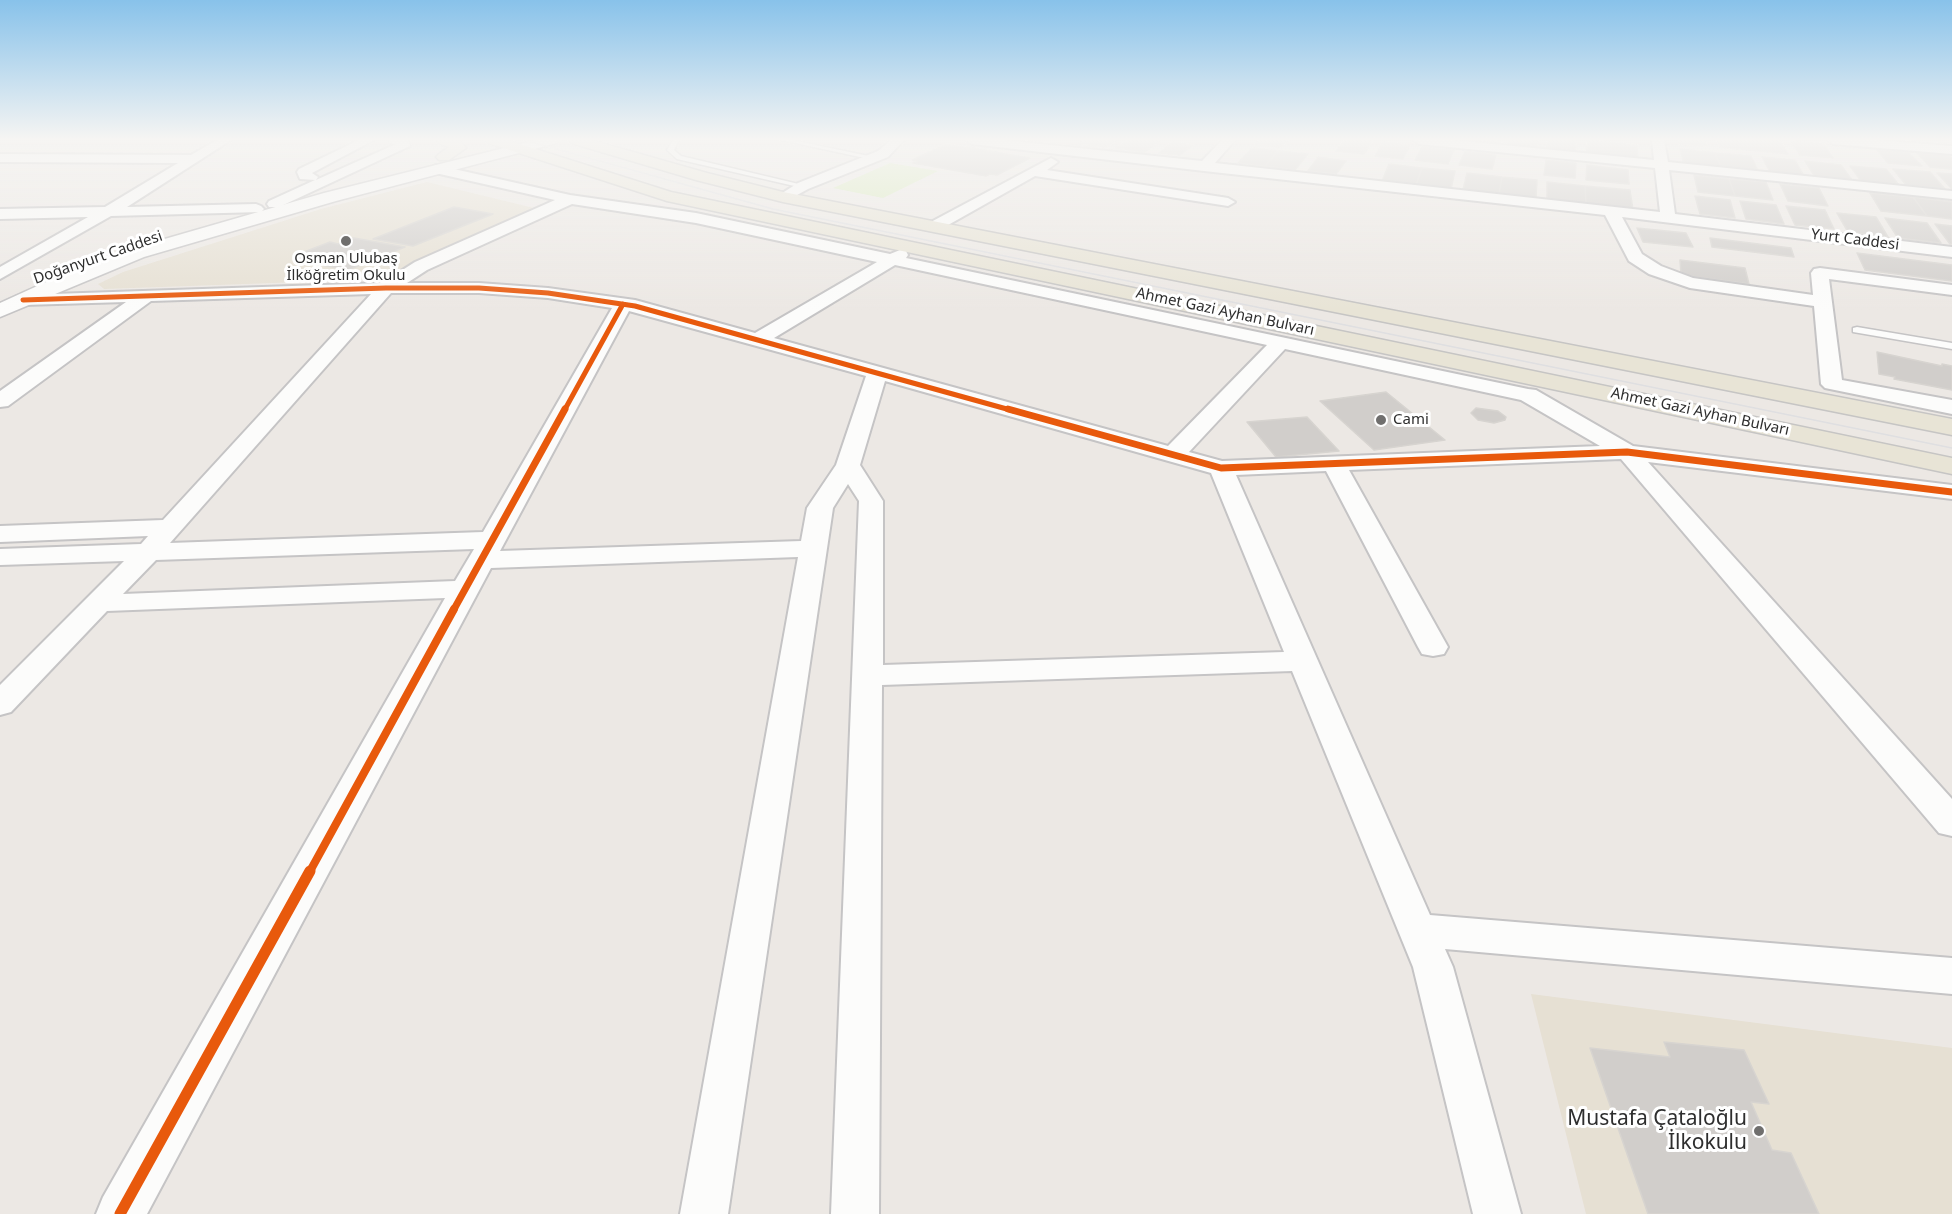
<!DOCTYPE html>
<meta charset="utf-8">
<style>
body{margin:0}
canvas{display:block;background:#ece8e4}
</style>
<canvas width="1952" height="1214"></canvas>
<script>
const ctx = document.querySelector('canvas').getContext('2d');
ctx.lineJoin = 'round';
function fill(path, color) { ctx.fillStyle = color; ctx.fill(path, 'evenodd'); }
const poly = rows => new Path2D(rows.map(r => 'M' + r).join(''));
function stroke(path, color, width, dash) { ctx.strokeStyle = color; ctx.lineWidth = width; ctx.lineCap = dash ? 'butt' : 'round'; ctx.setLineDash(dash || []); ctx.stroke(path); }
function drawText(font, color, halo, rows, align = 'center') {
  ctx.font = font + ' "Noto Sans",sans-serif'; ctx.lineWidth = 6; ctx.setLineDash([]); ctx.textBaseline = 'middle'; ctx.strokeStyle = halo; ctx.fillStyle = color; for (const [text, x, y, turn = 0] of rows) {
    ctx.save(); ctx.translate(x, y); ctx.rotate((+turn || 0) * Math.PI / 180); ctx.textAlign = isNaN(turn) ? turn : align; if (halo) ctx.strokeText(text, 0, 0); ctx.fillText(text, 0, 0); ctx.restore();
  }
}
fill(poly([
 [427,182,542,210,385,279,104,289,98,284,123,272,321,209],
 [1531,994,1952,1048,1952,1214,1586,1214]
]), '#e6e0d3');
fill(poly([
 [890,163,938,171,883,198,833,188]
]), '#d9eabb');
const building = poly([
 [1084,140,1117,140,1106,147,1079,143,1084,140],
 [1129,140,1161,140,1145,152,1116,148,1129,140],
 [1259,140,1288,140,1281,147,1255,144,1259,140],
 [1345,140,1357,140,1372,141,1364,154,1336,151,1345,140],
 [1467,140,1496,140,1494,145,1466,142,1467,140],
 [1509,140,1538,140,1536,149,1507,146,1509,140],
 [1548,140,1576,140,1575,153,1546,150,1548,140],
 [1588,140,1637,145,1638,159,1586,154,1588,140],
 [1678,140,1704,140,1707,146,1680,144,1678,140],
 [1717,140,1780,140,1788,154,1720,147,1717,140],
 [1791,141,1824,144,1833,158,1800,155,1791,141],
 [1172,142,1193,145,1180,155,1159,153,1172,142],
 [1383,142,1410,145,1403,159,1375,156,1383,142],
 [947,144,1030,158,997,175,990,174,986,176,913,163,918,161,912,160,947,144],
 [1422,147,1454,150,1448,164,1415,160,1422,147],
 [1252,148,1278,151,1265,166,1238,163,1252,148],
 [1680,149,1715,153,1721,167,1684,164,1680,149],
 [1876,149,1908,152,1922,166,1888,163,1876,149],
 [1278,151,1308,154,1295,170,1265,166,1278,151],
 [1465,151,1496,155,1492,169,1459,165,1465,151],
 [1715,153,1751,156,1758,171,1721,167,1715,153],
 [1917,153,1949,155,1952,158,1952,169,1930,167,1917,153],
 [1318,157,1346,161,1336,174,1308,171,1318,157],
 [1762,157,1795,160,1804,176,1770,172,1762,157],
 [1546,160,1576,163,1575,178,1544,175,1546,160],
 [1805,161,1841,165,1852,180,1815,177,1805,161],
 [1389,164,1422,168,1416,185,1382,181,1389,164],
 [1587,165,1628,170,1629,184,1586,180,1587,165],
 [1850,166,1886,169,1899,185,1861,181,1850,166],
 [1422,168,1455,171,1451,189,1416,185,1422,168],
 [1893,169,1930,172,1945,189,1906,185,1893,169],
 [1467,173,1502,177,1499,194,1463,190,1467,173],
 [1937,173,1952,174,1952,189,1937,173],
 [1694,175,1729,179,1735,196,1698,192,1694,175],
 [1502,177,1537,180,1536,198,1499,194,1502,177],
 [1729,179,1766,182,1773,200,1735,196,1729,179],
 [1547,182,1585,186,1586,204,1547,200,1547,182],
 [1780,184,1819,188,1828,206,1788,201,1780,184],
 [1585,186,1630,190,1633,210,1586,204,1585,186],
 [1870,193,1913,197,1927,216,1881,211,1870,193],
 [1695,196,1730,200,1735,218,1700,214,1695,196],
 [1913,197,1952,202,1952,219,1927,216,1913,197],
 [1740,201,1776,205,1784,224,1746,219,1740,201],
 [1786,206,1825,210,1834,229,1795,225,1786,206],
 [454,207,493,214,413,246,373,239,454,207],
 [1837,213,1876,217,1888,237,1848,232,1837,213],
 [1885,218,1927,223,1941,243,1898,238,1885,218],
 [1935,224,1952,226,1952,244,1950,244,1935,224],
 [1637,228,1686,233,1693,247,1643,242,1637,228],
 [354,238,405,247,348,270,296,260,313,254,304,252,330,242,338,244,354,238],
 [1710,238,1791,248,1794,257,1712,247,1710,238],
 [1857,253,1952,265,1952,281,1865,270,1857,253],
 [1680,260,1745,268,1749,284,1681,275,1680,260],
 [1877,352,1942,366,1942,364,1952,366,1952,390,1894,379,1895,377,1879,374,1877,352],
 [1386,392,1445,440,1374,450,1320,401,1386,392],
 [1476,408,1498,411,1506,417,1505,420,1494,423,1478,420,1471,413,1476,408],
 [1307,417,1339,451,1276,457,1247,422,1307,417],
 [1664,1042,1744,1050,1769,1104,1751,1102,1772,1150,1791,1153,1819,1214,1648,1214,1590,1048,1670,1057,1664,1042]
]);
fill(building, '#d1cecb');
stroke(building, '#d7d4d0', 1.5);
const service = poly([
 [673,140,679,140,674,150,681,156,807,186,803,188,677,159,667,150,673,140],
 [781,140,792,140,878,158,874,160,781,140],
 [1857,327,1952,343,1952,349,1853,332,1853,328,1857,327]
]);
const minor = poly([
 [217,140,231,140,127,207,256,204,261,206,264,209,261,212,111,216,0,279,0,267,88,217,0,219,0,209,105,207,178,163,0,162,0,154,191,155,217,140],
 [359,140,374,140,312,173,318,177,316,180,396,144,390,143,389,140,408,140,410,146,279,207,269,207,267,204,269,201,315,180,300,179,297,172,299,169,359,140],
 [891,140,904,140,888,157,808,189,788,200,783,201,776,197,798,183,878,151,891,140],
 [966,140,1003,140,1202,161,1222,140,1235,140,1215,163,1660,212,1655,168,1419,144,1413,140,1453,140,1654,160,1652,140,1664,140,1668,162,1952,191,1952,199,1669,170,1675,214,1952,247,1952,257,1622,217,1642,254,1661,266,1693,278,1813,295,1811,273,1814,269,1820,268,1952,285,1952,295,1829,279,1842,380,1952,400,1952,414,1825,388,1821,384,1814,306,1690,288,1649,274,1629,261,1605,215,1204,171,972,144,966,140],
 [1827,140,1875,140,1952,146,1952,154,1833,144,1827,140],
 [1051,158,1058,162,1047,170,1228,198,1235,202,1228,206,1035,176,941,229,935,231,927,226,929,223,1051,158],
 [436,165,570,195,696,213,890,254,900,250,906,251,908,255,906,258,1528,389,1536,390,1633,446,1952,485,1952,499,1648,462,1952,799,1952,836,1939,833,1621,459,1349,470,1448,647,1444,654,1433,656,1422,654,1418,647,1326,471,1236,475,1430,915,1952,958,1952,994,1445,949,1453,967,1521,1214,1473,1214,1413,967,1292,671,882,685,879,1214,831,1214,859,501,848,484,833,508,728,1214,680,1214,798,557,491,568,147,1214,96,1214,103,1197,445,598,107,611,11,712,0,715,0,685,124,561,0,565,0,549,141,544,148,536,0,542,0,526,163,520,371,294,151,301,8,406,0,407,0,391,126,302,23,305,17,304,14,300,17,296,23,295,382,283,415,262,555,200,431,172,429,169,436,165],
 [572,204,696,223,877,262,755,333,635,300,548,288,479,283,407,283,427,270,572,204],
 [895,265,1267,345,1168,446,774,338,895,265],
 [391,293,479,293,548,298,612,308,483,532,170,543,391,293],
 [629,311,866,376,836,465,807,508,801,541,500,551,629,311],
 [1285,349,1521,400,1600,446,1222,461,1189,452,1285,349],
 [885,381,1211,473,1284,652,883,665,883,501,860,465,885,381],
 [474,549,455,581,123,594,156,560,474,549]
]);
const tertiary = poly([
 [536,140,559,140,557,143,336,201,144,257,0,317,0,303,46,282,130,249,324,193,536,140]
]);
const primary = poly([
 [436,140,456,140,461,142,466,148,449,160,439,160,436,157,439,154,449,147,438,143,436,140],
 [486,140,507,140,671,192,1952,458,1952,474,667,201,488,143,486,140],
 [569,140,591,140,707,173,783,192,1952,419,1952,435,783,202,696,180,571,143,569,140]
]);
stroke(service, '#c5c4c5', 3);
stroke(minor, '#c5c4c5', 4);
stroke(tertiary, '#c5c4c5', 3);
stroke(primary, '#c6c5c4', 3);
fill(service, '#fcfcfb');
fill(minor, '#fcfcfb');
fill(tertiary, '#fcfcfb');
fill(primary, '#e8e4d6');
stroke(poly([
 [524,140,773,209,1952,448]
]), '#dfdfe1', 1.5);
stroke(poly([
 [23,300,386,288,479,288,548,293,635,306,1014,411],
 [564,411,623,304]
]), '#e8590c', 5);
stroke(poly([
 [1008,409,1221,468,1627,452,1952,492],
 [453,611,565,409]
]), '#e8590c', 7);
stroke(poly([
 [309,873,454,609]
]), '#e8590c', 8);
stroke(poly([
 [120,1214,310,871]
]), '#e8590c', 11);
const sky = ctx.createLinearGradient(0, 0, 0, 310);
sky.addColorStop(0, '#88c2ea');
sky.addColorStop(0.45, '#f6f5f3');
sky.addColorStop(1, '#f6f5f300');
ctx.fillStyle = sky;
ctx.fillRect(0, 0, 1952, 310);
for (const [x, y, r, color] of [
 [346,241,6,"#706f6e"],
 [1381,420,6,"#706f6e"],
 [1759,1131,6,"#706f6e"]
]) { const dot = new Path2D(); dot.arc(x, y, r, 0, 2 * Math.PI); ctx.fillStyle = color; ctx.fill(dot); stroke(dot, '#fff', 2); }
drawText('15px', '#2e2e2e', '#fff', [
 ["Yurt Caddesi",1855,240,7],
 ["Doğanyurt Caddesi",98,258,-19],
 ["Ahmet Gazi Ayhan Bulvarı",1225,312,12],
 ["Ahmet Gazi Ayhan Bulvarı",1700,412,12]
]);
drawText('15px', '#2e2e2e', '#fff', [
 ["Osman Ulubaş",346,259],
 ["İlköğretim Okulu",346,276],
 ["Cami",1393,420,"left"]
]);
drawText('21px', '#2e2e2e', '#fff', [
 ["Mustafa Çataloğlu",1747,1119],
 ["İlkokulu",1747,1143]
], 'right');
</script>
